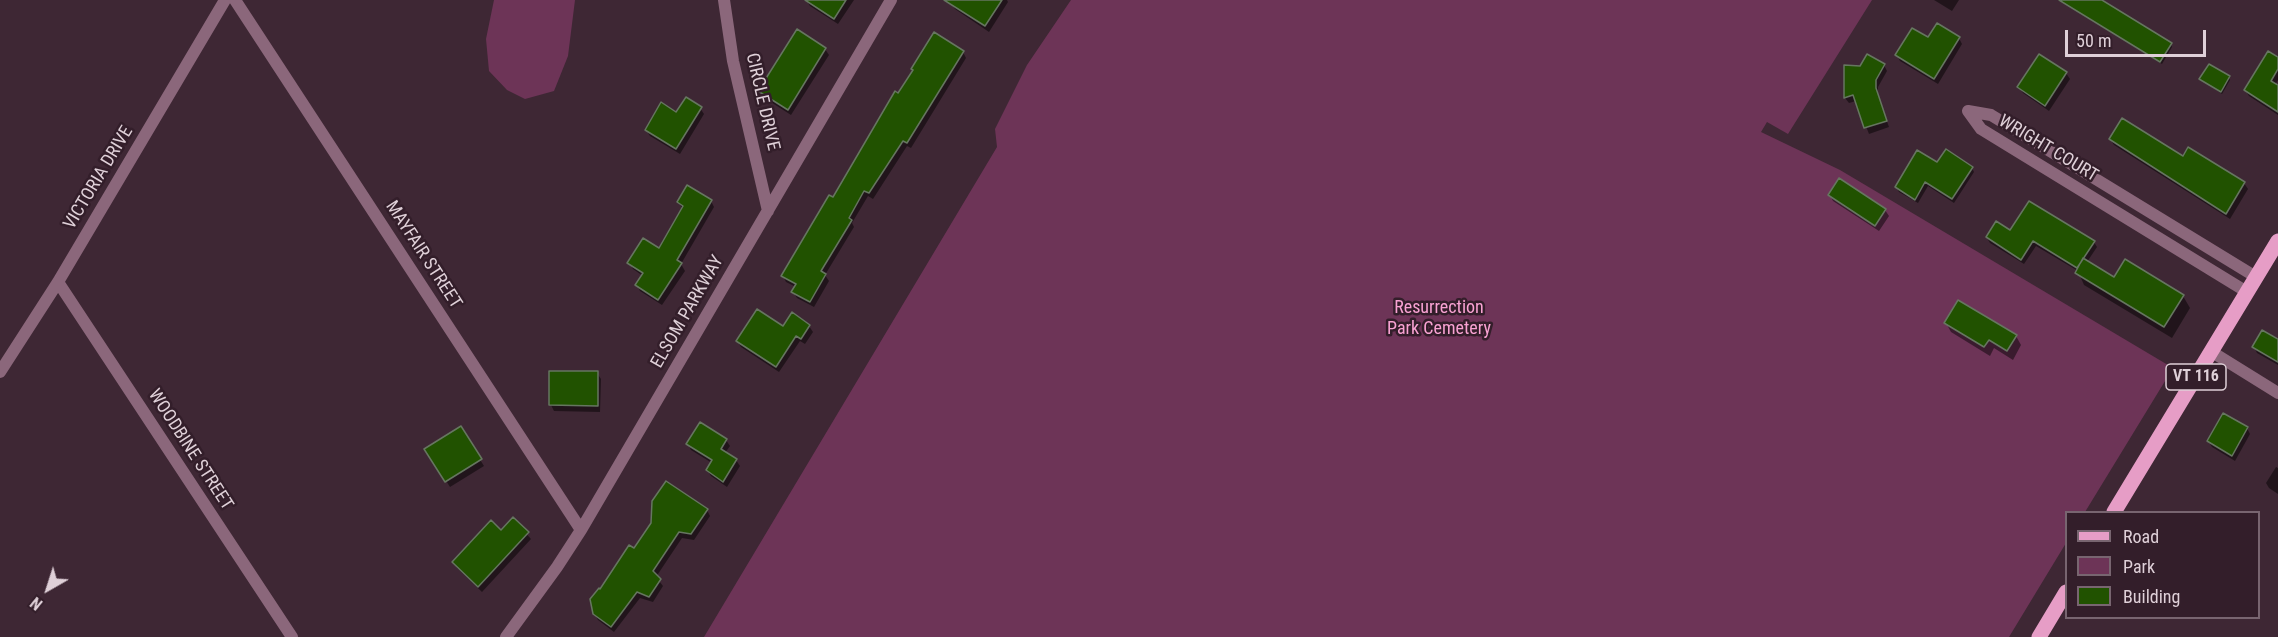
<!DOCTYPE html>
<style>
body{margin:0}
#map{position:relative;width:2278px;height:637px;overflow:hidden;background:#3e2734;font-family:"Roboto Condensed",sans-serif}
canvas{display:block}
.legend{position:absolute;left:2065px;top:511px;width:195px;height:108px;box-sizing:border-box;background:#331e2a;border:2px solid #786570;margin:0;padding:8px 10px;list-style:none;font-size:18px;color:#dfd0d8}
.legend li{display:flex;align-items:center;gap:12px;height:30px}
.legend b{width:30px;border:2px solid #786570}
.north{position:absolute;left:18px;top:559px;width:60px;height:60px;-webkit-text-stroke:4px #331e2a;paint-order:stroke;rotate:219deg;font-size:16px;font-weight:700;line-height:24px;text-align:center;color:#dfd0d8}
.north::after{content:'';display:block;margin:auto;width:21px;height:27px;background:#dfd0d8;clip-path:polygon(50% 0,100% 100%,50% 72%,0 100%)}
.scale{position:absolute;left:2065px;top:30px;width:141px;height:27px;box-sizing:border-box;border:3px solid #dfd0d8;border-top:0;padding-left:8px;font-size:18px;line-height:21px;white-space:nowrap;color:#dfd0d8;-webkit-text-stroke:4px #331e2a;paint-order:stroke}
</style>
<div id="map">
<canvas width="2278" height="637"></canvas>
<ul class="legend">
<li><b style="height:8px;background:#e69dc6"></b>Road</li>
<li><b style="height:16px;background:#6d3457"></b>Park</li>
<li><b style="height:16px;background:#215200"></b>Building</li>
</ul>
<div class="north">N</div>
<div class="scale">50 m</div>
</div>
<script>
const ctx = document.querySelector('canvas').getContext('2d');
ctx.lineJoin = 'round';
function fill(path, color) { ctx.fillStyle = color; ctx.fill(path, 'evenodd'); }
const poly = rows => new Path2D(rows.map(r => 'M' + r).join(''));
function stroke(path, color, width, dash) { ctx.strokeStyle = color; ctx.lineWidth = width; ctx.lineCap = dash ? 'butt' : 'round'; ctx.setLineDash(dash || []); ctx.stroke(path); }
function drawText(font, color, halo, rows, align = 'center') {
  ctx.font = font + ' "Roboto Condensed",sans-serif'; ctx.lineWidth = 5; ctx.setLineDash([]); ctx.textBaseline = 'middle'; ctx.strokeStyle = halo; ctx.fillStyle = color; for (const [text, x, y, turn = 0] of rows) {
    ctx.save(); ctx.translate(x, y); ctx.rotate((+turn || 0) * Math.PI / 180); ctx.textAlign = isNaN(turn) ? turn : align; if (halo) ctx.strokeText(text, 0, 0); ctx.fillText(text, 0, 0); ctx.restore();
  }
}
fill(poly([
 [494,0,575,0,568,56,554,91,525,99,507,90,489,71,486,39],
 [1071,0,1872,0,1788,134,1767,122,1761,132,1840,170,2173,368,2085,512,2066,512,2066,543,2009,637,704,637,997,147,995,129,1027,65]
]), '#6d3457');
fill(poly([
 [806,0,854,0,838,24,810,6],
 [953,0,1007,0,1008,2,989,32,955,9,951,3],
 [1934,0,1959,0,1952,11],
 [2078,0,2104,0,2103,2,2171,44,2172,47,2162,64,2075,10,2073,8],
 [1959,38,1962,44,1938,84,1900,61,1897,55,1928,39],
 [825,49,829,55,791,115,763,97,760,91],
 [963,52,966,58,911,148,907,146,873,199,868,196,852,223,854,227,825,275,829,281,814,307,797,298,793,292,796,287,786,282,783,276,899,95],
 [2278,59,2278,80,2275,85,2278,87,2278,115,2249,96,2245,90],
 [1884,65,1887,71,1878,87,1878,96,1889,127,1869,134,1856,101,1849,103,1845,98],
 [2066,73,2070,79,2049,111,2023,93,2019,87],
 [2229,78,2230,80,2222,94,2201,79],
 [700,108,704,114,680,154,650,136,646,130,677,114],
 [2110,139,2183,158,2244,183,2248,189,2230,219,2114,145],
 [1938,165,1972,168,1974,172,1954,203,1928,186,1918,203,1899,192,1896,187],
 [1830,195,1885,210,1889,216,1879,231,1833,201],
 [711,201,714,207,681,264,685,271,662,305,640,291,637,285,643,276,633,269,629,263,659,250,682,208,679,202],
 [2011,232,2094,242,2097,247,2087,262,2115,279,2183,296,2190,308,2172,338,2084,285,2078,271,2036,246,2024,264,1990,243,1987,238],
 [1946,323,2016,336,2021,345,2013,360,1994,348,1990,356,1951,332],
 [809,326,813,332,805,344,800,341,779,372,741,347,737,341,783,328],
 [2278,340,2278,365,2257,353,2254,347],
 [597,373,601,379,600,412,554,411,551,405],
 [460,428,484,466,450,487,426,449],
 [2247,428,2250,434,2235,461,2212,447,2208,441],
 [726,440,730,446,725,453,736,460,740,466,727,487,711,476,707,470,712,463,691,450,688,444],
 [2276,467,2278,468,2278,494,2269,488,2266,483],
 [707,510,710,516,694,540,682,538,656,577,663,586,653,602,640,598,614,632,598,620,594,613,600,591,634,550],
 [513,519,531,539,482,592,457,568,454,562,502,532]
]), '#0007');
const building = poly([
 [805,0,846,0,834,19,805,0],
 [944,0,1002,0,985,26,944,0],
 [2059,0,2102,0,2172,43,2160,62,2059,0],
 [1937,23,1960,37,1934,79,1895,55,1912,28,1928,37,1937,23],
 [797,29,826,48,788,110,758,91,797,29],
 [934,32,964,51,907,143,903,141,869,193,864,191,849,218,852,220,821,271,826,274,810,302,791,292,796,284,781,276,829,195,833,197,895,91,898,93,913,70,911,69,934,32],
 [2268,51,2278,57,2278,69,2271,81,2278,85,2278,112,2244,90,2268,51],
 [1867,54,1885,64,1876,80,1876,88,1887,121,1864,128,1853,95,1844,98,1844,65,1860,66,1867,54],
 [2039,54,2067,72,2045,106,2017,87,2039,54],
 [2209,64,2230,76,2221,92,2199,79,2209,64],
 [686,97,702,107,676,149,645,130,661,102,676,112,686,97],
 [2122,118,2183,156,2188,147,2245,182,2226,214,2109,139,2122,118],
 [1946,149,1973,167,1952,199,1925,182,1915,200,1895,187,1917,150,1937,162,1946,149],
 [1839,178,1886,209,1875,226,1828,195,1839,178],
 [687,185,712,200,677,260,682,263,658,300,635,285,643,273,627,263,643,238,659,248,683,206,677,202,687,185],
 [2029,201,2095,241,2077,268,2033,241,2021,260,1986,237,1996,221,2010,230,2029,201],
 [2083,258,2114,277,2125,259,2184,295,2164,327,2075,273,2083,258],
 [1958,300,2017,335,2007,351,1989,340,1984,347,1944,323,1958,300],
 [757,309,783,326,792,312,810,325,801,339,796,336,776,367,736,341,757,309],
 [2262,330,2278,339,2278,362,2252,347,2262,330],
 [549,371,598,371,598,406,549,405,549,371],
 [2223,413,2248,427,2232,456,2207,441,2223,413],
 [700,422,727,439,721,449,737,459,723,482,706,470,712,460,686,444,700,422],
 [461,426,482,459,445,482,424,449,461,426],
 [666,481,708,509,691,534,679,532,653,571,661,579,649,597,637,592,611,627,593,614,590,599,599,588,600,589,629,545,634,548,651,523,652,501,666,481],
 [513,517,529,532,478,587,452,562,491,520,501,530,513,517]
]);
fill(building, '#215200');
stroke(building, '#667660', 1.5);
stroke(poly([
 [235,0,581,530],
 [724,0,733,61,768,211],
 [1968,111,1991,115,2256,277],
 [1968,111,1981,129,2247,292],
 [58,282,292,637],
 [2212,352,2278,393],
 [0,372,58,282,225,0],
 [506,637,557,567,581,530,891,0]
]), '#8b677b', 12);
stroke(poly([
 [2114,512,2278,241],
 [2039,637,2066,592]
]), '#e69dc6', 15);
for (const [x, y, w] of [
 [2196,377,60]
]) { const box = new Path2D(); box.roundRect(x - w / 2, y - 13, w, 26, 4.5); ctx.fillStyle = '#331e2a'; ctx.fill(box); stroke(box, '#dfd0d8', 1.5); }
drawText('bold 16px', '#dfd0d8', null, [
 ["VT 116",2196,377]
]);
drawText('18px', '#dfd0d8', '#331e2a', [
 ["CIRCLE DRIVE",762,102,77],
 ["WRIGHT COURT",2048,149,31],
 ["VICTORIA DRIVE",99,178,-59],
 ["MAYFAIR STREET",423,255,57],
 ["ELSOM PARKWAY",688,312,-60],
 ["WOODBINE STREET",190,450,57]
]);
drawText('18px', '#f9a2d3', '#331e2a', [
 ["Resurrection",1439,308],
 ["Park Cemetery",1439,329]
]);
</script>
